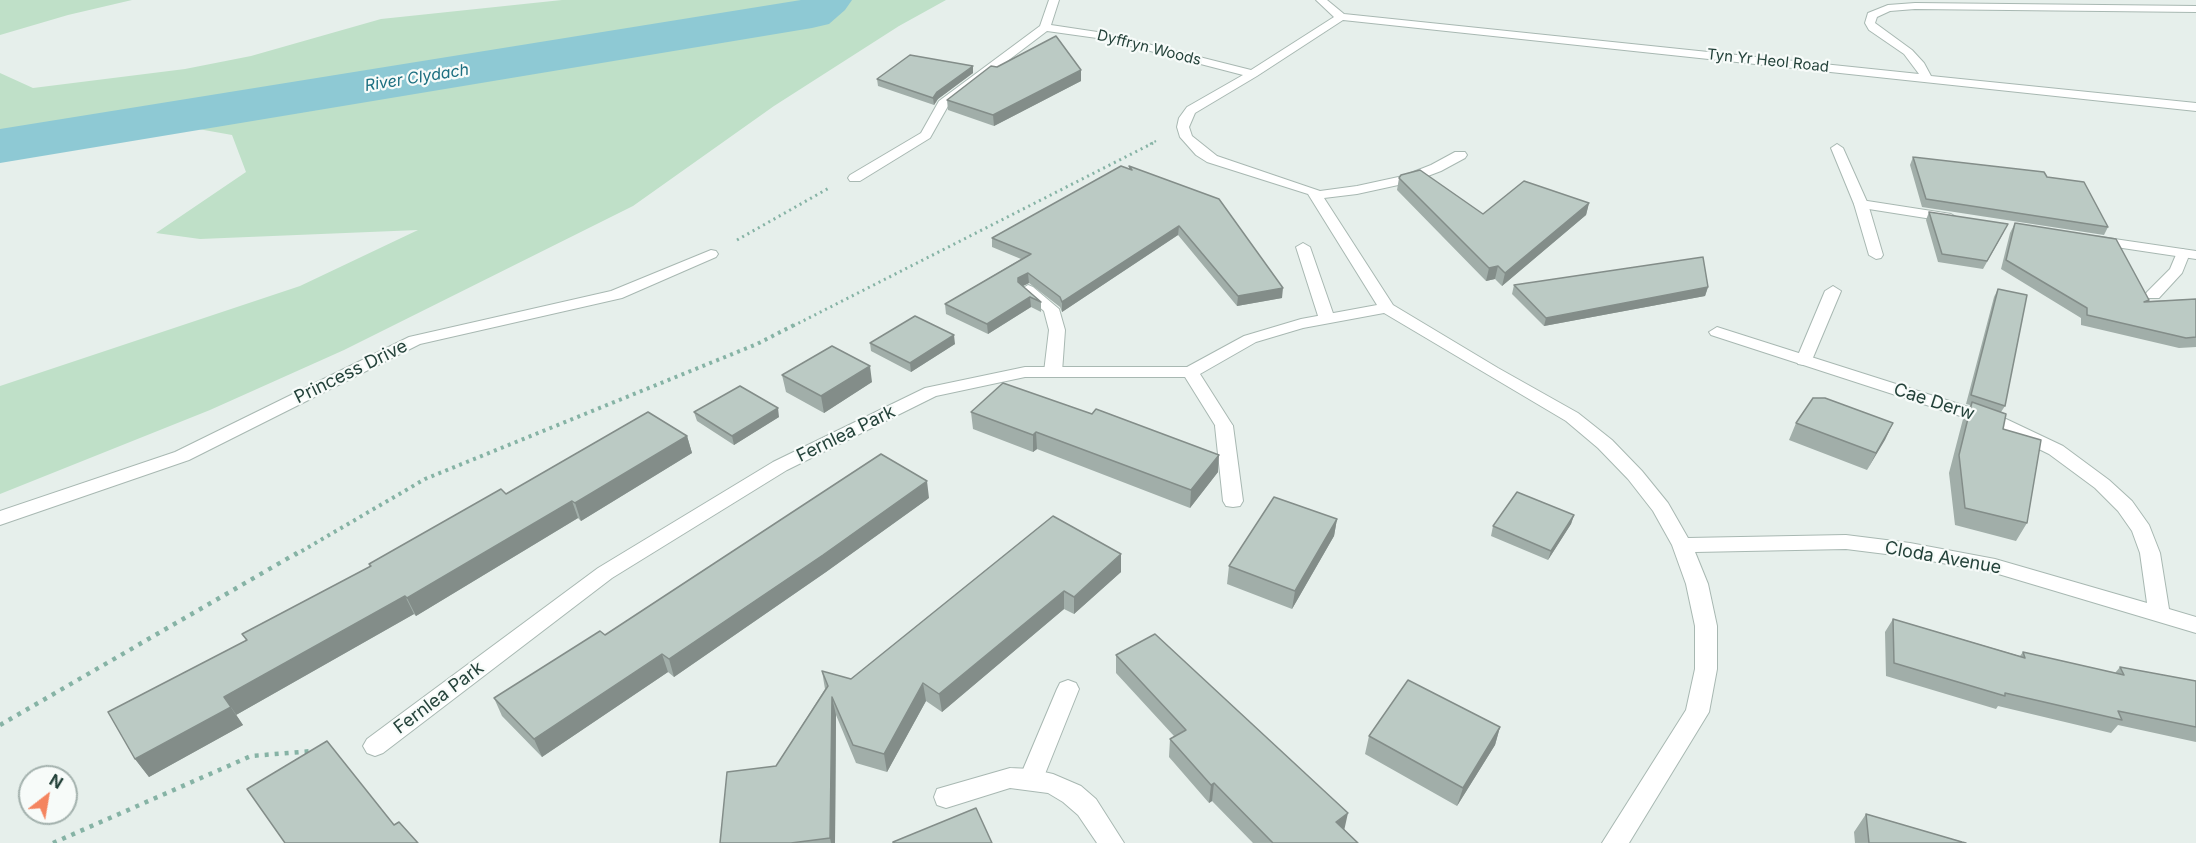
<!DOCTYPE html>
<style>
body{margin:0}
#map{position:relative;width:2196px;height:843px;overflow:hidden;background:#e6efeb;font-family:Inter,sans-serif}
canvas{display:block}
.north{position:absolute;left:18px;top:765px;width:60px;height:60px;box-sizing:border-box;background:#f7fbf9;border:2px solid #a3b1ad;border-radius:50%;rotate:31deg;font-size:16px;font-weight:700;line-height:24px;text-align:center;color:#24423a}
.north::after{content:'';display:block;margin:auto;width:21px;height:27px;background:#f4845f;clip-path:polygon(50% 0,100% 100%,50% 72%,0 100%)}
</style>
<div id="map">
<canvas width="2196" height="843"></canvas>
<div class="north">N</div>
</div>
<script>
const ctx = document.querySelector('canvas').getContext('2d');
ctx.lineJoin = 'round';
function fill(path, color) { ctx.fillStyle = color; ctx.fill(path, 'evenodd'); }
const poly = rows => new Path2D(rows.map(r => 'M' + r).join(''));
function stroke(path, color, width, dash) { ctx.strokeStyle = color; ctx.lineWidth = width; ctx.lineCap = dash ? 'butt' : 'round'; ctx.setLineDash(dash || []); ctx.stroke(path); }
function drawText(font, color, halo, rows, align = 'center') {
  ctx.font = font + ' Inter,sans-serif'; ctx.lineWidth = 4.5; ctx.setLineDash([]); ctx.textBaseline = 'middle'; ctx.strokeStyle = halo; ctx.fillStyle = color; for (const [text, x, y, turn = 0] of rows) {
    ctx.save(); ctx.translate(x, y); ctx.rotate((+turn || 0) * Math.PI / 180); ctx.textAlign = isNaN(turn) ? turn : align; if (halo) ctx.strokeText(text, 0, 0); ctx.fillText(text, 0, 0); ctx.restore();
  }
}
fill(poly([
 [0,0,132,0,68,15,0,35],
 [562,0,946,0,899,26,774,106,633,206,344,350,210,410,0,494,0,386,300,286,418,230,200,239,156,233,246,172,232,135,131,117,0,139,0,73,33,88,185,69,251,56,381,19]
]), '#bfe0c8');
fill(poly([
 [801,0,852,0,845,10,829,24,812,28,0,163,0,129,801,0]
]), '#8ec9d4');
const service = poly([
 [1837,144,1843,148,1868,204,1883,255,1881,258,1876,259,1869,255,1854,204,1831,148,1837,144],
 [1303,243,1310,247,1335,319,1333,322,1321,322,1319,319,1296,247,1303,243],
 [2183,249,2190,253,2182,273,2159,298,2147,298,2145,295,2147,292,2170,269,2178,250,2183,249],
 [1028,285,1033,287,1059,309,1065,330,1062,372,1059,376,1053,377,1047,376,1044,372,1049,330,1044,311,1020,290,1028,285],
 [1833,286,1841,291,1812,360,1804,365,1798,364,1796,360,1825,291,1833,286],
 [1224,420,1230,422,1233,426,1243,501,1240,506,1233,507,1226,506,1223,501,1215,426,1218,422,1224,420],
 [1068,680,1076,683,1079,689,1043,779,1040,786,1031,789,1022,786,1019,779,1057,689,1060,683,1068,680]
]);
const minor = poly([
 [1049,0,1059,0,1051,25,1104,33,1251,70,1334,17,1316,0,1327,0,1344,14,1919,74,1904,54,1869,30,1865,23,1868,13,1888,5,1915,3,2196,6,2196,12,1915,9,1890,11,1877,17,1875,23,1912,50,1924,63,1931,76,2196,103,2196,111,1343,20,1257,76,1195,113,1189,127,1192,136,1217,156,1320,191,1357,186,1403,176,1431,165,1455,152,1465,152,1467,155,1465,158,1441,171,1412,182,1357,194,1324,198,1393,305,1498,368,1578,413,1612,440,1642,471,1668,503,1688,538,1846,535,1910,543,1995,559,2147,603,2140,553,2132,531,2118,511,2095,488,2049,454,1994,427,1711,335,1709,332,1717,327,2006,419,2063,446,2109,480,2132,501,2149,525,2160,553,2169,609,2196,617,2196,633,1995,573,1910,557,1846,549,1695,552,1708,584,1717,626,1717,669,1709,712,1629,843,1602,843,1686,710,1695,669,1695,626,1686,584,1672,545,1653,511,1628,479,1598,448,1566,421,1384,313,1303,328,1256,342,1200,374,1233,426,1230,430,1224,432,1218,430,1185,377,1025,377,936,396,787,470,612,578,383,753,375,756,367,753,363,746,367,739,598,568,773,462,925,388,1025,367,1187,367,1244,336,1301,319,1377,305,1308,194,1207,162,1196,155,1180,137,1177,127,1179,118,1187,107,1243,75,1104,39,1047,31,948,106,930,138,860,181,850,181,848,178,850,175,921,133,939,101,1040,26,1049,0],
 [1861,200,1951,214,1958,218,1951,222,1856,207,1854,204,1861,200],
 [2094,236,2196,251,2196,259,2089,243,2087,240,2089,237,2094,236],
 [711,250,716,251,718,254,716,257,622,298,420,344,189,460,0,525,0,511,175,452,409,337,611,291,711,250],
 [1010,768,1031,769,1053,774,1081,786,1096,799,1124,843,1097,843,1078,815,1063,802,1048,793,1010,788,946,808,937,805,934,797,937,789,1010,768]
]);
stroke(service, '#a8b8b2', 2);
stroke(minor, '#a8b8b2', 2);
stroke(poly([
 [1150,144,1156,141]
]), '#86b3a5', 2, [2, 3]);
stroke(poly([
 [737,240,829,188],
 [793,326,1153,143]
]), '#86b3a5', 3, [2, 4]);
stroke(poly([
 [295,555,425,479,757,344,796,324]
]), '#86b3a5', 4, [3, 4.5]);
stroke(poly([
 [0,725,297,553],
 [53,843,251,756,313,751]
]), '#86b3a5', 4.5, [4, 6]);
fill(service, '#fff');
fill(minor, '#fff');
fill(poly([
 [973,66,973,73,938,99,934,105,878,86,877,79],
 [997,67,1081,70,1081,81,994,126,948,110,947,100],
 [1913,157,2047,177,2108,227,2104,235,1922,207,1910,165],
 [1129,166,1282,298,1237,306,1178,235,1062,312,1060,307,1029,283,1023,286,1041,302,1041,312,1031,307,988,334,946,314,945,304,1021,259,992,247,992,238,1129,169],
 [1399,178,1483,214,1589,203,1586,215,1502,286,1495,279,1486,281,1397,190],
 [1929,212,2004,232,1983,269,1938,262,1926,220],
 [2015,223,2149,301,2196,299,2196,347,2179,348,2081,325,2081,318,2001,269,2010,233],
 [1514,285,1708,287,1705,296,1544,326,1512,294],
 [1998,289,2005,406,2001,412,2003,429,2027,523,2016,541,1955,525,1949,473,1963,419,1970,405,1966,404,1994,297],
 [870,343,955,344,911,372,871,351],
 [782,375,872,382,824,413,786,392],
 [694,412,779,417,734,445,697,421],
 [971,412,1218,472,1190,508,1037,449,1033,452,973,429],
 [1796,423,1893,423,1867,470,1789,440],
 [687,436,692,453,581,521,578,518,416,616,414,614,236,715,243,725,149,777,135,759,246,640,242,634,370,567,369,564,506,494],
 [929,498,826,572,674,677,668,672,542,757,502,716,494,698,605,635],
 [1574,515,1571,524,1548,560,1491,536,1493,526],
 [1053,516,1121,572,1074,614,1064,609,942,712,926,701,887,772,856,763,836,715,835,843,720,843,776,766,825,689,822,671,851,679],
 [1337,519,1334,536,1292,609,1227,584,1229,566],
 [1893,619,2020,656,2023,652,2115,673,2120,667,2196,681,2196,742,2118,725,2111,733,1998,706,1996,709,1886,676,1885,632],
 [1116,655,1345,830,1358,843,1253,843,1212,801,1209,803,1169,757,1170,739,1174,736,1116,673],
 [1500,727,1495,745,1457,806,1365,754,1369,736],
 [1866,814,1966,843,1855,843,1854,832]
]), '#a1aea9');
fill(poly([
 [973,66,973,73,938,99,934,105,933,98,937,92],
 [1081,70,1081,81,994,126,993,115],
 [1589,203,1586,215,1502,286,1505,273],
 [1179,226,1178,235,1062,312,1062,302],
 [1498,266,1495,279,1486,281,1489,268],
 [1028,273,1029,283,1019,288,1018,278],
 [1708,287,1705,296,1544,326,1546,318],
 [1283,288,1282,298,1237,306,1238,296],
 [1030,297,1031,307,988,334,987,324],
 [954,335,955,344,911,372,910,363],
 [870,366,872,382,824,413,821,396],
 [778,408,779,417,734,445,732,436],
 [1893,423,1885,440,1867,470,1876,453],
 [1036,432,1037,449,1033,452,1033,435],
 [687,436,692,453,581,521,575,503],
 [1219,455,1218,472,1190,508,1191,490],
 [927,481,929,498,826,572,674,677,669,659],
 [572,501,578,518,416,616,407,598],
 [1574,515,1571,524,1548,560,1551,551],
 [1337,519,1334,536,1292,609,1295,591],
 [1121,554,1121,572,1074,614,1074,597],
 [1064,591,1064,609,942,712,939,694],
 [405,596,414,614,236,715,224,697],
 [662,654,668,672,542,757,534,739],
 [923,683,926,701,887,772,884,754],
 [832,697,836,715,835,843,831,843,830,838],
 [231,707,243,725,149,777,135,759],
 [1500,727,1495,745,1457,806,1463,788],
 [1214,783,1212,801,1209,803,1211,785],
 [1348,813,1344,831,1336,822]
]), '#838d89');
const building = poly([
 [1056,36,1081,70,993,115,947,100,991,66,997,67,1056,36],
 [910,55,973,66,937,92,933,98,877,79,910,55],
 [1913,157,2044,172,2047,177,2084,182,2108,227,1926,199,1913,157],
 [1121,166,1132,170,1129,166,1219,199,1283,288,1238,296,1179,226,1062,302,1060,297,1028,273,1018,278,1018,282,1041,302,1030,297,987,324,945,304,1031,254,992,238,1121,166],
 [1420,170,1483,214,1524,181,1589,203,1505,273,1498,266,1489,268,1399,178,1401,175,1420,170],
 [1929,212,2008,224,1987,261,1942,254,1929,212],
 [2015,223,2116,239,2149,300,2144,302,2196,299,2196,337,2186,338,2087,315,2087,308,2006,260,2015,223],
 [1703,257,1708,287,1546,318,1514,285,1703,257],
 [1998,289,2027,295,2005,406,1971,395,1998,289],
 [915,316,954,335,910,363,870,343,915,316],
 [832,346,870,366,821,396,782,375,832,346],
 [1003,383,1092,414,1096,409,1219,455,1191,490,1036,432,1033,435,971,412,1003,383],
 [740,386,778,408,732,436,694,412,740,386],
 [1813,398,1825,398,1893,423,1876,453,1796,423,1813,398],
 [1972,402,2006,414,2003,429,2041,440,2027,523,1965,508,1959,455,1972,402],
 [648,412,687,436,575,503,572,501,407,598,405,596,224,697,231,707,135,759,108,712,247,640,242,634,371,566,369,564,501,489,506,494,648,412],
 [881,454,927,481,823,555,669,659,662,654,534,739,494,698,600,631,605,635,881,454],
 [1517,492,1574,515,1551,551,1493,526,1517,492],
 [1274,497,1337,519,1295,591,1229,566,1274,497],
 [1053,516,1121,554,1074,597,1064,591,939,694,923,683,884,754,853,745,832,697,830,838,791,843,720,843,727,772,776,766,828,686,822,671,851,679,1053,516],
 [1893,619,2025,658,2023,652,2124,675,2120,667,2196,681,2196,727,2118,711,2122,720,2005,693,2005,696,1894,663,1893,619],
 [1155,634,1348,813,1336,822,1358,843,1273,843,1214,783,1211,785,1170,739,1186,730,1116,655,1155,634],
 [1408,680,1500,727,1463,788,1369,736,1408,680],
 [327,741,394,825,399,822,418,843,285,843,247,789,327,741],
 [976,808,992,843,893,843,893,842,976,808],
 [1866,814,1962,842,1966,843,1869,843,1866,814]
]);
fill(building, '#bbcac4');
stroke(building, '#838d89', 1.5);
drawText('15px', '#24423a', '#f7fbf9', [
 ["Dyffryn Woods",1149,48,14],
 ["Tyn Yr Heol Road",1768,61,6]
]);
drawText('italic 16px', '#1c6f80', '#f7fbf9', [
 ["River Clydach",417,78,-9]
]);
drawText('18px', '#24423a', '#f7fbf9', [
 ["Princess Drive",351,372,-26],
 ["Cae Derw",1934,402,18],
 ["Fernlea Park",846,434,-26],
 ["Cloda Avenue",1943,558,10],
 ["Fernlea Park",439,698,-37]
]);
</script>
